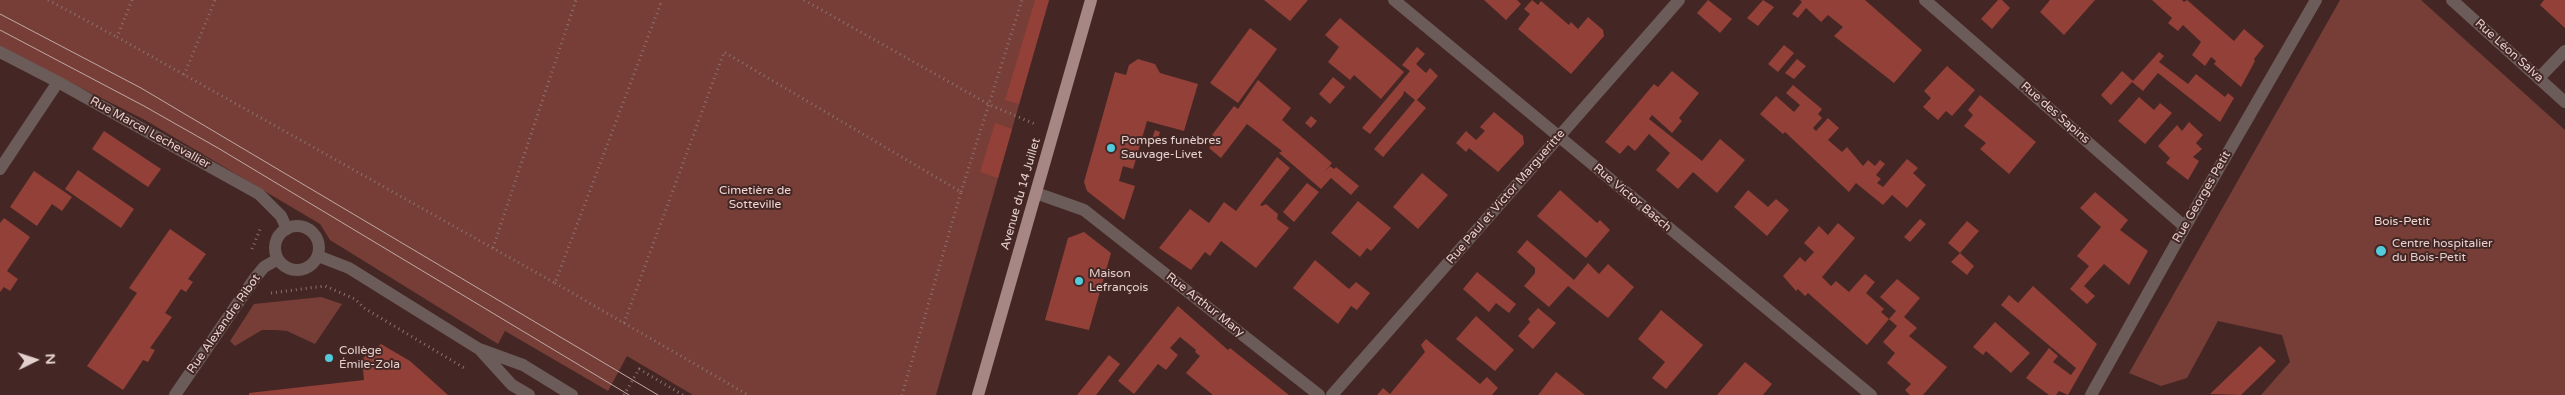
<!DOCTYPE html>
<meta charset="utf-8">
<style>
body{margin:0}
#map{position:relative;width:2565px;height:395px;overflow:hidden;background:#442724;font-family:"Varela Round",sans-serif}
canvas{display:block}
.north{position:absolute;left:10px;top:335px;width:50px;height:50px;-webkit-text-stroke:4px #442724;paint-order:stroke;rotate:86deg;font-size:14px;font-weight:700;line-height:20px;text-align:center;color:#e4d0ce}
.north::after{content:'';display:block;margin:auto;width:18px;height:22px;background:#e4d0ce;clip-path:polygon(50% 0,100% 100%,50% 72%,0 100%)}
</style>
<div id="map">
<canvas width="2565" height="395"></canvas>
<div class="north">N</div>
</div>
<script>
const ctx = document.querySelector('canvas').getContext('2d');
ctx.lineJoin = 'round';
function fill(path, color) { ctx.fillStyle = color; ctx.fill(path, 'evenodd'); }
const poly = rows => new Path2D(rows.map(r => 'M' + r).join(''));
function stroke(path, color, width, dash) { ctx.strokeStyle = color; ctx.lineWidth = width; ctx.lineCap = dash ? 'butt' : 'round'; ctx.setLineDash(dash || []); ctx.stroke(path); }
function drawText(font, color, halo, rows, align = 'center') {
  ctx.font = font + ' "Varela Round",sans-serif'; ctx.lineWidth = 4; ctx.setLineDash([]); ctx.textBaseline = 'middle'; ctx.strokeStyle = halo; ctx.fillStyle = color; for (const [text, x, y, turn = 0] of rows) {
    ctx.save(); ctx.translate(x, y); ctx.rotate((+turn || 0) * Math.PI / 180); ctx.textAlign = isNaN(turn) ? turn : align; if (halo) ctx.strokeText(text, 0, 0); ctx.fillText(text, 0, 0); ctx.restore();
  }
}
fill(poly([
 [0,0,1049,0,936,395,693,395,627,356,608,391,505,331,498,344,330,240,320,224,145,120,0,47],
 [2340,0,2421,0,2565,130,2565,395,2261,395,2290,362,2282,335,2218,321,2187,378,2161,386,2129,373],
 [321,297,342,304,315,344,287,331,276,330,262,330,235,346,230,341,254,304]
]), '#773d37');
fill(poly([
 [1035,0,1049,0,1019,104,1005,100],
 [1264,0,1308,0,1290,21],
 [1484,0,1517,0,1521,4,1506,20],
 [1532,0,1538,5,1541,1,1569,25,1571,22,1578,29,1588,17,1603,30,1604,36,1571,74,1518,29,1530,14,1524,9],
 [1708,0,1732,19,1720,33,1697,13],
 [1763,0,1774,7,1758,26,1747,18],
 [1800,0,1865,0,1922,50,1894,83,1834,36,1843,27,1828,15,1821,22,1806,8,1798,18,1792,14,1802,2],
 [1998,0,2002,0,2010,8,1992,29,1981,19],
 [2050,0,2095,0,2064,35,2040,12],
 [2152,0,2182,0,2184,2,2187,0,2234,41,2244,29,2264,46,2254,59,2255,61,2241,87,2214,64,2216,61,2211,57,2205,66,2192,55,2201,42,2183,25,2178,31,2168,23,2172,18],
 [2544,0,2565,0,2565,28,2540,5],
 [1340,18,1404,72,1381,99,1354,75,1350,80,1328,62,1339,47,1325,35],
 [1250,28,1277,49,1238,103,1210,83],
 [1784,45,1794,53,1778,72,1768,64],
 [1417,47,1425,54,1416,64,1426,73,1430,68,1438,76,1417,100,1426,108,1383,157,1374,149,1415,100,1404,91,1403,95,1370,134,1362,128,1410,71,1402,65],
 [2159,52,2164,56,2159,62,2188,84,2196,74,2225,97,2228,93,2234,98,2220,122,2158,73,2143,91,2132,82],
 [1138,59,1155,64,1160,73,1198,84,1184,131,1147,121,1133,169,1123,166,1119,181,1135,186,1124,220,1087,191,1084,182,1115,72,1126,75,1129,65],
 [1797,59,1806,66,1794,79,1785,73],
 [1947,66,1975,90,1952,116,1946,111,1938,120,1923,107,1931,98,1924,91],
 [1672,71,1699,93,1679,118,1682,121,1672,133,1652,115,1649,119,1702,161,1720,139,1745,160,1717,193,1693,172,1678,189,1656,170,1670,153,1649,134,1635,151,1628,145,1620,154,1605,142,1654,84,1658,87],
 [2122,71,2133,81,2111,105,2101,95],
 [1333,77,1345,87,1330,104,1319,94],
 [1258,80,1291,108,1282,120,1332,163,1324,172,1330,166,1334,169,1336,167,1359,186,1351,195,1331,178,1321,189,1279,153,1282,151,1247,124,1221,158,1209,148,1216,138,1212,135,1234,106,1238,109],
 [1793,85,1822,109,1818,114,1822,118,1813,128,1816,131,1828,118,1839,128,1828,140,1842,152,1847,147,1863,166,1868,160,1875,166,1880,160,1885,164,1876,175,1881,179,1877,183,1883,187,1907,159,1918,168,1913,173,1926,185,1907,208,1892,195,1883,205,1856,183,1849,192,1785,132,1783,134,1760,114,1776,96,1794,112,1800,105,1786,93],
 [1980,95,2036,142,2009,174,1980,149,1986,143,1964,126,1973,115,1968,110],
 [2139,97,2154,110,2160,103,2172,113,2145,144,2118,121],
 [1494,112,1523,136,1524,144,1498,172,1469,148,1466,152,1456,143,1466,131,1476,140,1485,131,1480,127],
 [1311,116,1317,121,1311,128,1305,123],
 [2189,122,2203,135,2196,143,2202,149,2193,157,2199,161,2188,180,2166,163,2170,158,2158,146,2177,125,2182,131],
 [995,123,1012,129,998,178,980,172],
 [1155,130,1160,132,1156,145,1150,144],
 [104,131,161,169,148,187,92,149],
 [1277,157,1290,168,1260,205,1262,206,1266,204,1278,214,1277,219,1289,228,1256,268,1221,241,1210,256,1205,252,1191,270,1159,248,1190,209,1209,223,1224,202,1236,211],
 [78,170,134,209,121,228,65,189],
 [34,171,72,197,62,211,52,204,37,226,10,207],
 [1422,173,1448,195,1418,229,1393,207],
 [1307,183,1319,192,1294,222,1283,212],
 [1560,190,1597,223,1600,220,1610,230,1586,258,1537,216],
 [1748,190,1768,207,1776,199,1789,210,1767,236,1734,207],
 [2095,192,2128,220,2120,230,2148,251,2129,285,2104,264,2084,286,2095,296,2087,304,2070,289,2089,266,2077,256,2101,227,2080,208],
 [1358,201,1391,228,1371,251,1367,248,1360,257,1331,233],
 [4,218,30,237,7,271,18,279,10,291,4,287,0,292,0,223],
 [1920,219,1926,224,1910,242,1904,237],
 [1967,221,1979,231,1960,253,1948,243],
 [1838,223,1855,238,1822,277,1831,286,1836,281,1849,292,1865,274,1875,282,1866,293,1884,309,1881,312,1889,319,1867,345,1808,293,1805,296,1798,289,1796,291,1783,276,1800,257,1805,262,1814,252,1804,243,1819,226,1828,235],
 [170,229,206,254,188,279,193,282,186,292,181,289,165,313,172,317,150,348,155,350,148,362,143,360,123,390,87,366,137,293,129,288],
 [1084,232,1111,253,1089,330,1045,320,1068,238],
 [1527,240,1574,280,1588,263,1599,274,1608,264,1634,287,1608,318,1568,286,1549,307,1524,286,1535,273,1535,268,1517,252],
 [1960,253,1974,266,1967,275,1951,262],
 [1315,260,1349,289,1356,282,1370,293,1357,310,1351,306,1338,324,1293,288],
 [1477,272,1516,304,1509,313,1496,303,1489,312,1463,289],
 [1897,279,1920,298,1904,317,1917,328,1909,336,1947,367,1923,395,1910,395,1905,390,1911,384,1887,363,1895,353,1883,342,1897,326,1889,319,1896,311,1880,297],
 [2033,286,2097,344,2068,395,2059,391,2056,395,2049,395,2026,378,2049,348,2058,356,2053,362,2071,375,2076,368,2001,305,2009,295,2018,303],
 [1178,306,1228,350,1230,348,1289,395,1213,395,1186,373,1200,356,1195,352,1196,350,1180,337,1170,348,1178,355,1166,370,1158,364,1134,394,1118,381],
 [1538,308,1556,323,1533,349,1518,336,1530,322,1528,319],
 [1661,310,1703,345,1666,389,1652,378,1665,362,1638,339],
 [1476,316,1514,350,1495,371,1456,339],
 [1995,322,2030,353,2011,373,1986,351,1983,355,1973,347],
 [1426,339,1480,384,1487,377,1498,388,1492,395,1377,395,1383,388,1390,394,1425,352,1421,345],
 [381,344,410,361,448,395,249,395,249,393,364,380,362,359],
 [2260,346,2276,361,2241,395,2210,394],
 [1109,355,1120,364,1096,395,1077,395],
 [1745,362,1772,384,1763,395,1717,395],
 [1556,372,1574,386,1585,395,1538,395]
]), '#924038');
stroke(poly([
 [48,0,117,37],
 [132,0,117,37,555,283,662,0],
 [804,0,990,105,1035,124],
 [184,75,215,0],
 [961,192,1022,0],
 [493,248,576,0],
 [252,249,261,227],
 [555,283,748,395],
 [271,293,325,286,355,299,364,308,466,369],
 [624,323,724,52,961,192,902,395],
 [624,395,639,369,683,395]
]), '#8b7270', 3, [1, 4]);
stroke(poly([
 [1394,0,1871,395],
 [1925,0,2185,227],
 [2452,0,2565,102],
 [0,52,58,82,259,194,281,216,287,229],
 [2539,78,2565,51],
 [0,169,58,82],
 [1036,193,1084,210,1319,395],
 '275 248a22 22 0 1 1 44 0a22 22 0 1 1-44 0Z',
 [318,256,349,268,479,349,523,365,572,395],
 [481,351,512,385,529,395],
 [175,395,255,278,264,267,278,259],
 [1332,395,1679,0],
 [2091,395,2185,227,2316,0]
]), '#6b5c5a', 12);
stroke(poly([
 [978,395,1091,0]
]), '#a68783', 12);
stroke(poly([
 [0,14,141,88,658,395],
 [0,30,144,106,218,148,629,395]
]), '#bfa9a6', 1);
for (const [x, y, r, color] of [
 [1111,148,5,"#53cbdb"],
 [2381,251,6,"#53cbdb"],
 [1079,281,5,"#53cbdb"],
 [329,358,5,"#53cbdb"]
]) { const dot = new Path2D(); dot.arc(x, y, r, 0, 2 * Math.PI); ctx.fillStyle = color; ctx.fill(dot); stroke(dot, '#442724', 2); }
drawText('12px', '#e4d0ce', '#442724', [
 ["Rue Léon Salva",2509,51,42],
 ["Rue des Sapins",2055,113,41],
 ["Rue Marcel Lechevallier",150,133,29],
 ["Avenue du 14 Juillet",1021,194,-74],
 ["Rue Paul et Victor Margueritte",1506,197,-49],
 ["Rue Georges Petit",2202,197,-60],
 ["Rue Victor Basch",1632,198,40],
 ["Rue Arthur Mary",1205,305,38],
 ["Rue Alexandre Ribot",224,324,-55]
]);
drawText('12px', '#e4d0ce', '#442724', [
 ["Pompes funèbres",1121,141],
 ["Sauvage-Livet",1121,155],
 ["Centre hospitalier",2392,244],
 ["du Bois-Petit",2392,258],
 ["Maison",1089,274],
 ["Lefrançois",1089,288],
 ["Collège",339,351],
 ["Émile-Zola",339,365]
], 'left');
drawText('12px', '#f0d7d4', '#442724', [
 ["Cimetière de",755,191],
 ["Sotteville",755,205],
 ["Bois-Petit",2402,222]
]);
</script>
